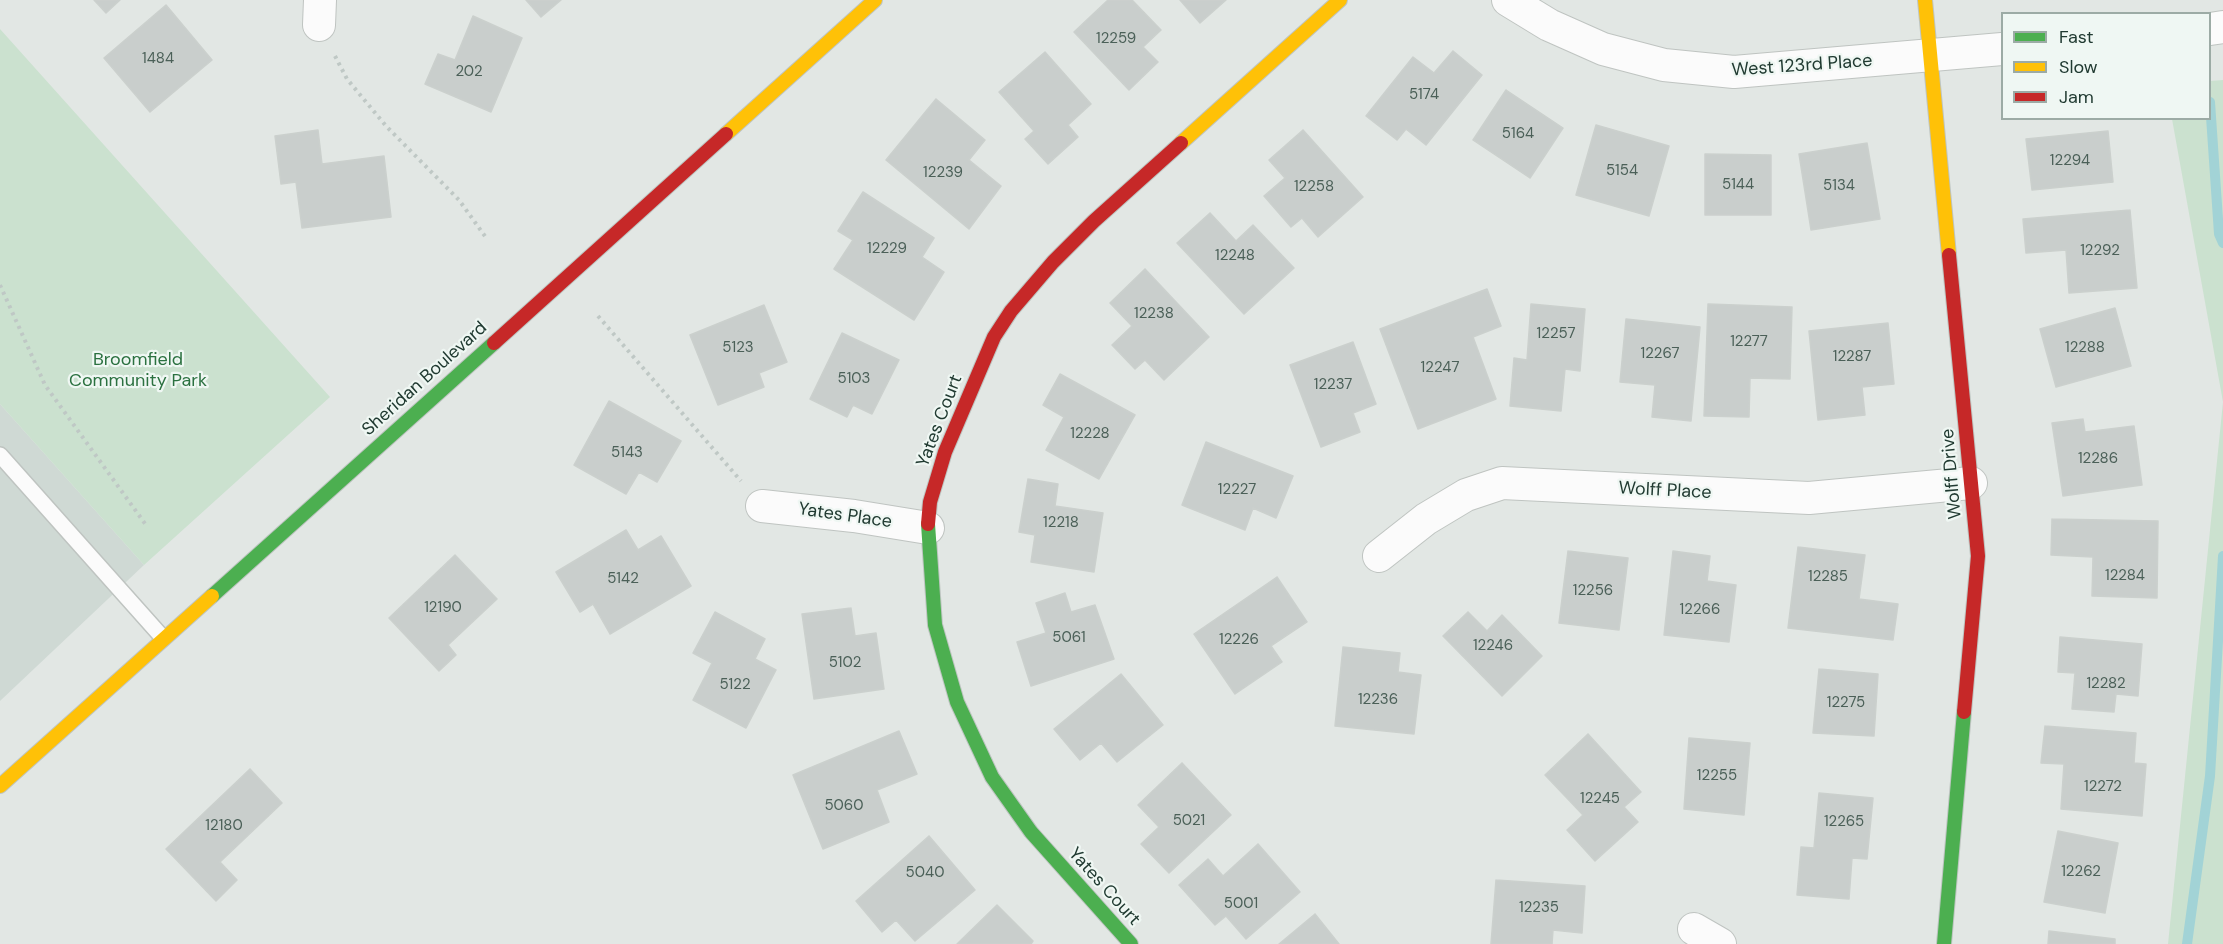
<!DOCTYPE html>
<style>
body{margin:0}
#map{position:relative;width:2223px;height:944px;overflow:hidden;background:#e2e7e4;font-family:"DM Sans",sans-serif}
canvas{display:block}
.legend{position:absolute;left:2001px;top:12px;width:210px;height:108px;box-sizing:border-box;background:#eff7f3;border:2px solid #9caba5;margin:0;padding:8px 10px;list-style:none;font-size:18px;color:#203a31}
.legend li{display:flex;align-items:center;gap:12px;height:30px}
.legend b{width:30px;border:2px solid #9caba5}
</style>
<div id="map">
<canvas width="2223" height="944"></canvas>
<ul class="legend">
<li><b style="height:8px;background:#4caf50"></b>Fast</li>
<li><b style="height:8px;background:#ffc107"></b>Slow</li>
<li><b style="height:8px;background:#c62828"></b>Jam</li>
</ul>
</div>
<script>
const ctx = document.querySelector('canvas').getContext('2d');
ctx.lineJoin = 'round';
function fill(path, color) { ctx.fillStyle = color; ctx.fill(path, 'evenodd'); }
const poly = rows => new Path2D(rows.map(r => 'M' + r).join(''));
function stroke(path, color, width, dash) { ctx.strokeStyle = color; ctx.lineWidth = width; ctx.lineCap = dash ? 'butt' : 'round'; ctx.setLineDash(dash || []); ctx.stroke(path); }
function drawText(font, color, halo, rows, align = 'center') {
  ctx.font = font + ' "DM Sans",sans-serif'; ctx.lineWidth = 4.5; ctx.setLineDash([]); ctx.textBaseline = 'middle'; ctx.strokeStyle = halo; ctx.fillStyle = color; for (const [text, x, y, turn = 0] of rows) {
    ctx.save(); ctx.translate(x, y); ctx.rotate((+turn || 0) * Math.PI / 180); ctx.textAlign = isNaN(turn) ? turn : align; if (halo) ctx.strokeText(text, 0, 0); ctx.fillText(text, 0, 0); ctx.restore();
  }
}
fill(poly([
 [0,404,144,565,0,701]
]), '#cfd9d4');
fill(poly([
 [0,29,330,397,144,565,0,404],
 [2223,80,2223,944,2168,944,2223,402,2172,119,2210,118,2210,81]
]), '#cbe1cf');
stroke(poly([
 [2210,102,2219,234,2223,243],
 [2187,944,2210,776,2223,556]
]), '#a2d3d6', 10);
const building = poly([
 [94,0,120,0,106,13,94,0],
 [526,0,561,0,541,17,526,0],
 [1108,0,1132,0,1161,30,1143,47,1158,62,1129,90,1074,32,1108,0],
 [1180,0,1226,0,1200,23,1180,0],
 [166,5,212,60,150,112,104,58,166,5],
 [473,16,522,38,491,112,425,84,438,54,455,60,473,16],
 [1453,51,1482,75,1426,145,1406,129,1397,140,1366,116,1413,57,1434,73,1453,51],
 [1045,52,1091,104,1068,125,1078,137,1048,164,1025,139,1034,131,999,92,1045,52],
 [1506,90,1563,128,1530,178,1473,140,1506,90],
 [936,99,985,140,969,160,1001,186,969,229,886,160,936,99],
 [1596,125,1669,146,1649,216,1576,195,1596,125],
 [318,130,322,164,384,156,391,217,302,228,296,182,281,184,275,136,318,130],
 [1303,130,1363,197,1318,237,1302,218,1291,227,1264,196,1285,178,1269,160,1303,130],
 [2108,131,2113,182,2032,190,2026,139,2108,131],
 [1867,143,1880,219,1811,230,1799,154,1867,143],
 [1705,154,1771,155,1771,215,1705,215,1705,154],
 [863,192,934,238,922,257,944,272,914,320,834,269,853,240,838,231,863,192],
 [2130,210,2137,288,2069,293,2066,250,2026,253,2023,219,2130,210],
 [1210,213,1236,241,1253,225,1294,268,1244,314,1177,243,1210,213],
 [1145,269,1209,337,1164,380,1145,360,1135,369,1112,345,1132,326,1110,303,1145,269],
 [1487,289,1501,326,1473,337,1496,399,1418,429,1380,329,1487,289],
 [1531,304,1585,309,1580,371,1565,369,1561,411,1510,406,1514,358,1527,360,1531,304],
 [1708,304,1792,307,1790,379,1750,378,1749,417,1704,416,1708,304],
 [764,305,787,362,759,373,764,387,718,405,690,335,764,305],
 [2115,308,2131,366,2056,387,2040,329,2115,308],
 [1626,319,1700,327,1691,421,1652,417,1655,385,1620,382,1626,319],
 [1888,323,1894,384,1862,387,1865,415,1818,420,1809,331,1888,323],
 [842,333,899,360,872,414,853,405,847,417,810,399,842,333],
 [1353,342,1376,404,1353,413,1360,432,1321,447,1290,365,1353,342],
 [1060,374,1135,415,1099,479,1046,450,1064,417,1043,405,1060,374],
 [609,401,681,441,657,482,639,472,626,494,574,465,609,401],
 [2083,419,2085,432,2134,426,2142,485,2063,496,2052,423,2083,419],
 [1206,442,1293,476,1276,518,1253,508,1245,530,1182,505,1206,442],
 [1028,479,1058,484,1055,506,1103,513,1094,572,1031,562,1035,535,1019,532,1028,479],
 [2052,519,2158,521,2157,598,2092,596,2093,557,2051,555,2052,519],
 [626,530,638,550,661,536,691,586,610,634,593,604,580,612,556,572,626,530],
 [1798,547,1865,555,1859,599,1898,604,1893,640,1788,628,1798,547],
 [1568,551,1628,558,1619,630,1559,623,1568,551],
 [1673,551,1710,556,1707,581,1736,585,1729,642,1664,635,1673,551],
 [455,555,497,599,448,645,456,655,439,671,389,618,455,555],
 [1277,577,1307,622,1271,646,1282,662,1235,694,1194,634,1277,577],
 [1065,593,1071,612,1095,605,1114,659,1031,686,1017,642,1046,633,1036,603,1065,593],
 [851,608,855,636,876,633,884,689,814,699,802,614,851,608],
 [715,612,765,639,755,659,776,670,746,728,693,700,712,663,693,653,715,612],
 [1468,612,1487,631,1502,615,1542,656,1502,696,1443,636,1468,612],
 [2060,637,2142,644,2138,696,2116,694,2114,712,2072,709,2075,673,2058,672,2060,637],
 [1343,647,1400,653,1398,672,1421,675,1414,734,1335,726,1343,647],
 [1819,669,1878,674,1874,736,1813,733,1819,669],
 [1121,674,1163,725,1117,762,1101,743,1080,760,1054,729,1121,674],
 [2045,726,2136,733,2134,763,2146,764,2142,816,2061,809,2064,764,2041,763,2045,726],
 [899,731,917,774,877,790,889,822,823,849,793,775,899,731],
 [1588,734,1641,792,1624,807,1638,822,1595,861,1567,830,1583,815,1545,775,1588,734],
 [1689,738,1750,743,1744,815,1684,809,1689,738],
 [1182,763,1231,815,1169,873,1141,844,1159,827,1138,805,1182,763],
 [250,769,282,803,220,862,237,880,216,901,166,849,250,769],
 [1819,793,1873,798,1867,859,1852,858,1849,899,1797,895,1801,847,1814,848,1819,793],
 [2058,831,2118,843,2105,913,2044,902,2058,831],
 [929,836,975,890,915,941,896,920,882,932,856,901,929,836],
 [1258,844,1300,892,1246,939,1226,916,1215,925,1179,885,1208,859,1223,876,1258,844],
 [1496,880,1585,886,1582,933,1553,930,1552,944,1491,944,1496,880],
 [997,905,1033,941,1031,944,957,944,997,905],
 [1315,914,1339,944,1279,944,1315,914],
 [2049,931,2115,939,2115,944,2048,944,2049,931]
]);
fill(building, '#c9cecc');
stroke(building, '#cbd0cd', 1.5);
const lane = poly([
 [0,455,163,638]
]);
const street = poly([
 [1508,0,1549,25,1603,49,1664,65,1734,72,2002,49],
 [319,25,320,0],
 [2210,29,2223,27],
 [762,506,854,516,928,528],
 [1379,556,1426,519,1466,495,1502,483,1809,498,1971,483],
 [1694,929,1720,944]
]);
const fast = poly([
 [928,524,935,625,957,702,992,777,1031,832,1131,944],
 [212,596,494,343],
 [1944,944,1964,712]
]);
const slow = poly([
 [1925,0,1949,255],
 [726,134,875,0],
 [1181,143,1340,0],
 [0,786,212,596]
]);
const jam = poly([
 [1949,255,1978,556,1964,712],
 [494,343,726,134],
 [928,524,930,502,945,452,994,337,1011,311,1053,262,1094,221,1181,143]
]);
stroke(lane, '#bfc4c1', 18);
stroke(street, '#bfc4c1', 34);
stroke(fast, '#bec5c1', 16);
stroke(slow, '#bec5c1', 16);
stroke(jam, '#bec5c1', 16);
stroke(poly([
 [335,56,347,79,386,126,459,200,487,239],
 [0,285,45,385,146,525],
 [598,316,741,481]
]), '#bfc8c5', 4, [3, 4.5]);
stroke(lane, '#fbfbfb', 15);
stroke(street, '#fbfbfb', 32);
stroke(fast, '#4caf50', 14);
stroke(slow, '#ffc107', 14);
stroke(jam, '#c62828', 14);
drawText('15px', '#4b6058', null, [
 ["12259",1116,39],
 ["1484",158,59],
 ["202",469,72],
 ["5174",1424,95],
 ["5164",1518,134],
 ["12294",2070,161],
 ["5154",1622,171],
 ["12239",943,173],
 ["5144",1738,185],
 ["5134",1839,186],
 ["12258",1314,187],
 ["12229",887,249],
 ["12292",2100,251],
 ["12248",1235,256],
 ["12238",1154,314],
 ["12257",1556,334],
 ["12277",1749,342],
 ["5123",738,348],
 ["12288",2085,348],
 ["12267",1660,354],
 ["12287",1852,357],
 ["12247",1440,368],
 ["5103",854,379],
 ["12237",1333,385],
 ["12228",1090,434],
 ["5143",627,453],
 ["12286",2098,459],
 ["12227",1237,490],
 ["12218",1061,523],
 ["12284",2125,576],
 ["12285",1828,577],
 ["5142",623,579],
 ["12256",1593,591],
 ["12190",443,608],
 ["12266",1700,610],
 ["5061",1069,638],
 ["12226",1239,640],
 ["12246",1493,646],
 ["5102",845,663],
 ["12282",2106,684],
 ["5122",735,685],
 ["12236",1378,700],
 ["12275",1846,703],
 ["12255",1717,776],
 ["12272",2103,787],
 ["12245",1600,799],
 ["5060",844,806],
 ["5021",1189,821],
 ["12265",1844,822],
 ["12180",224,826],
 ["12262",2081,872],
 ["5040",925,873],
 ["5001",1241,904],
 ["12235",1539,908]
]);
drawText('18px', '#203a31', '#eff7f3', [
 ["West 123rd Place",1802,66,-4],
 ["Sheridan Boulevard",425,379,-42],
 ["Yates Court",940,421,-69],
 ["Wolff Drive",1952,474,-95],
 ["Wolff Place",1665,491,3],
 ["Yates Place",845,516,8],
 ["Yates Court",1104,887,48]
]);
drawText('18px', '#2b7140', '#eff7f3', [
 ["Broomfield",138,360],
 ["Community Park",138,381]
]);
</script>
